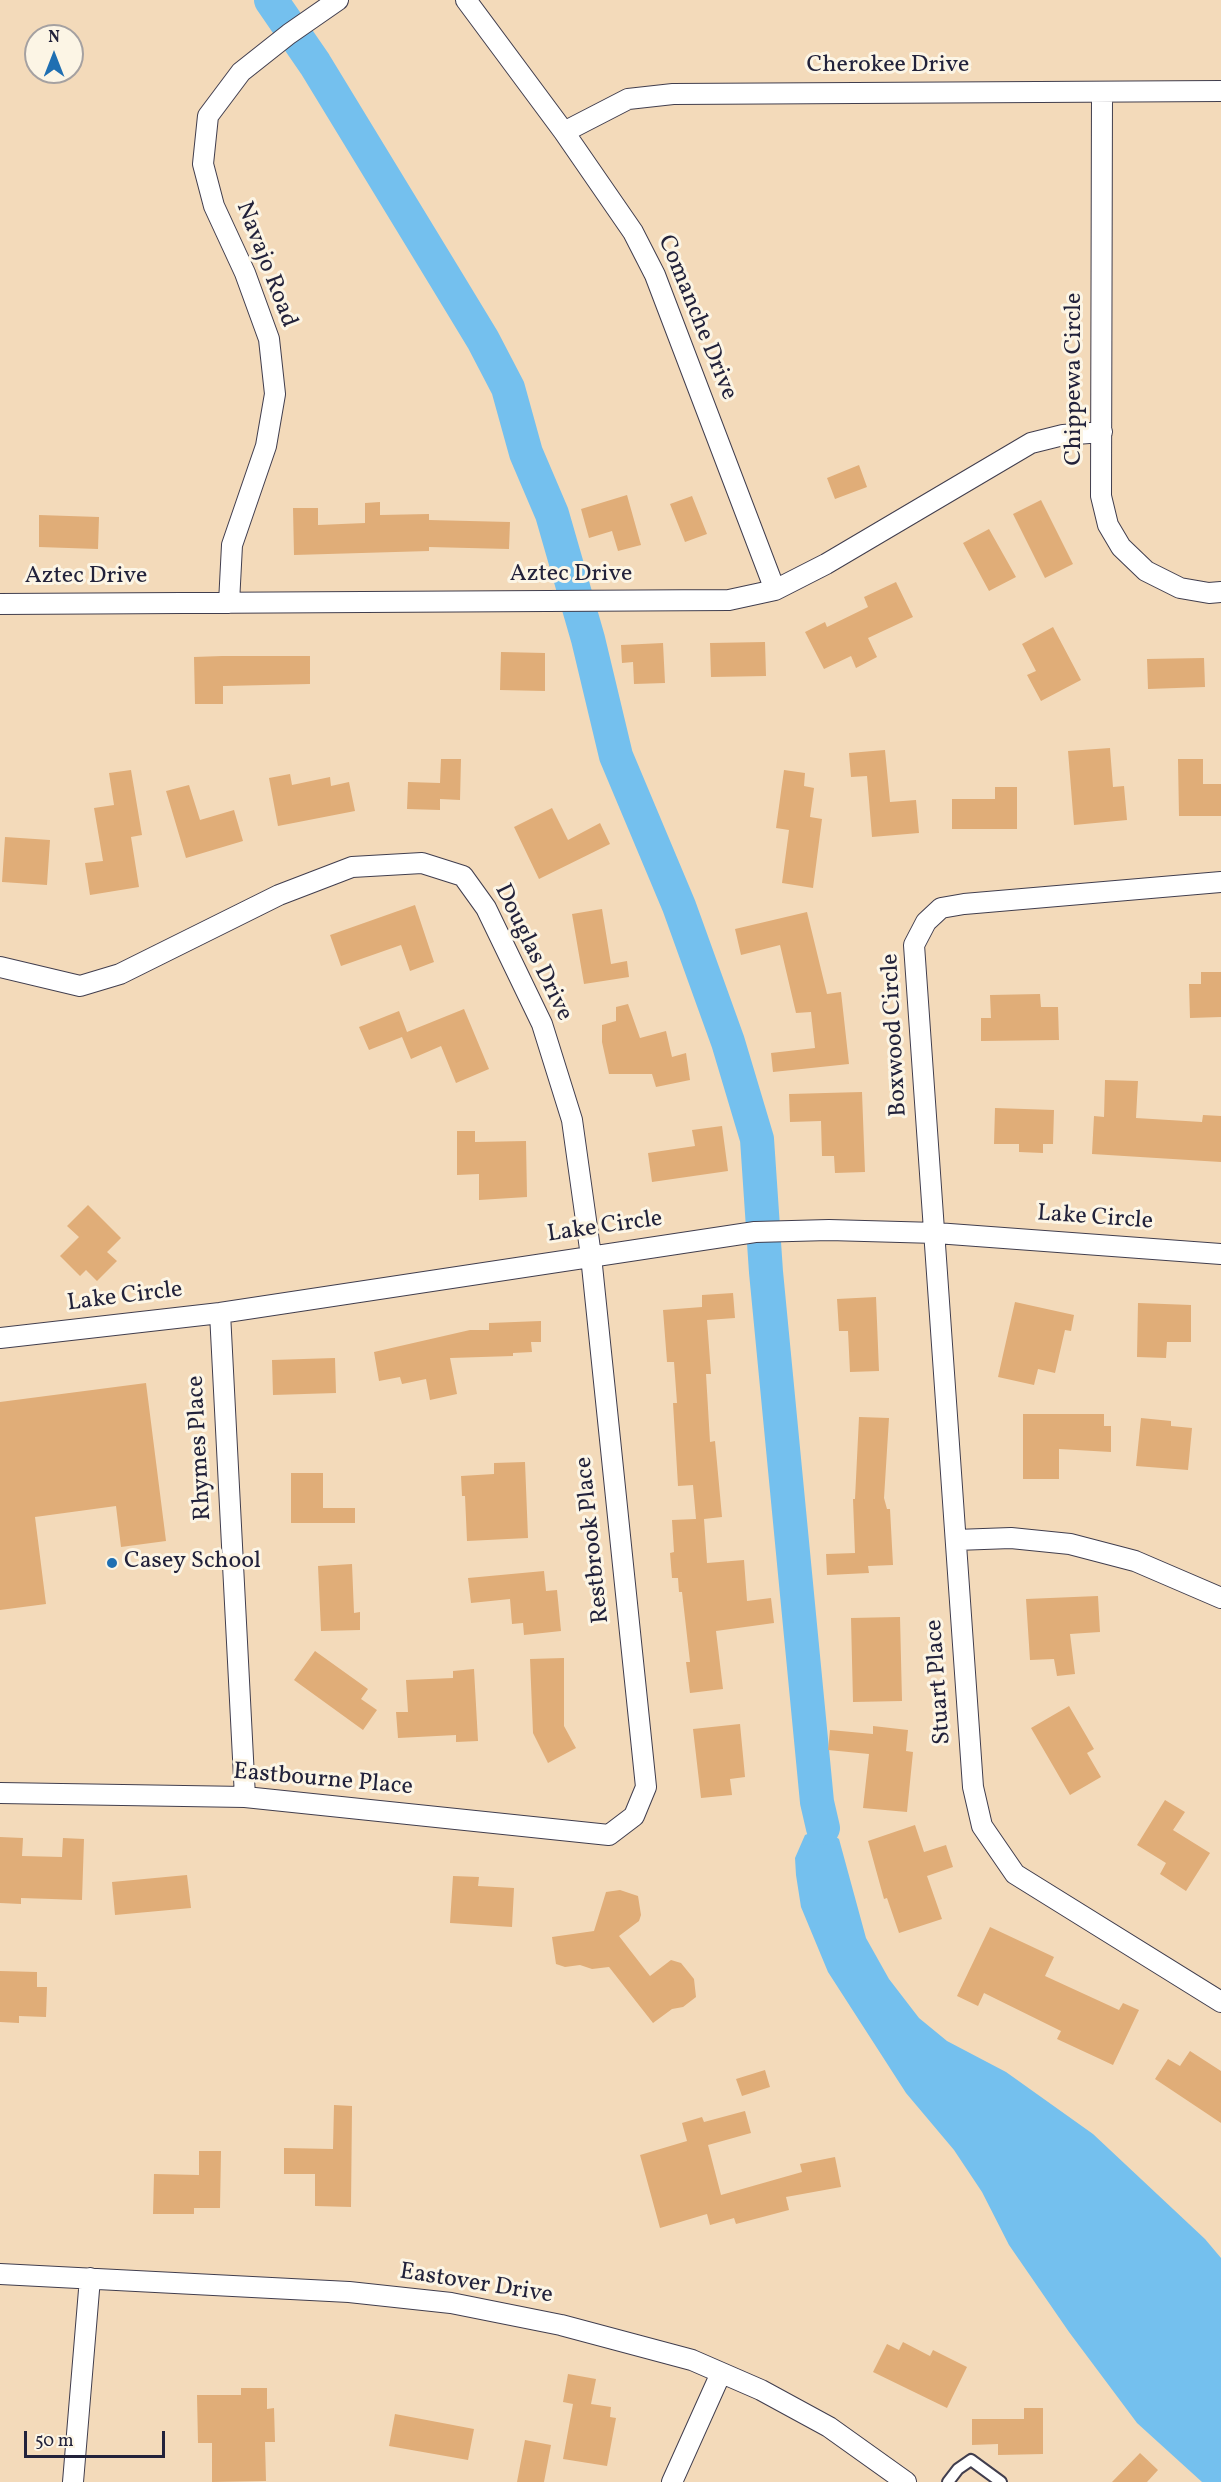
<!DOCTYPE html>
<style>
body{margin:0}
#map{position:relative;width:1221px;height:2482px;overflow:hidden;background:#f3daba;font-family:Vollkorn,serif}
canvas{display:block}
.north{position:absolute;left:24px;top:24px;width:60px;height:60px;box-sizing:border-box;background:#fcf5e5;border:2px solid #a5a1a1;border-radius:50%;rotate:0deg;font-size:16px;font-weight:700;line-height:24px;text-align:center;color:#22223b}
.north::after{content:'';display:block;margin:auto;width:21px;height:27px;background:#1f6fb2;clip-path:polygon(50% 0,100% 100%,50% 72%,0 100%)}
.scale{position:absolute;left:24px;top:2431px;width:141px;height:27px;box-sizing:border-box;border:3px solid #22223b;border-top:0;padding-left:8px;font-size:18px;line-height:21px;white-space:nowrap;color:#22223b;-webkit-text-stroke:4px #fcf5e5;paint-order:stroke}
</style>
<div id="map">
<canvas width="1221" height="2482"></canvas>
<div class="north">N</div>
<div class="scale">50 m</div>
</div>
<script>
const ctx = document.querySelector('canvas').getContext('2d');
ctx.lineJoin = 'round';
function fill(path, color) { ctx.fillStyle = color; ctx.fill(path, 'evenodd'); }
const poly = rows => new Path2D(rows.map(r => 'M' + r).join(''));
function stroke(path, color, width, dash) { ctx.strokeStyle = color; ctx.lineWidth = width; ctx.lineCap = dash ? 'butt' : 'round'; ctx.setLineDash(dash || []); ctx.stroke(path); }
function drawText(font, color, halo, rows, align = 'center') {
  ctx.font = font + ' Vollkorn,serif'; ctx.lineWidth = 6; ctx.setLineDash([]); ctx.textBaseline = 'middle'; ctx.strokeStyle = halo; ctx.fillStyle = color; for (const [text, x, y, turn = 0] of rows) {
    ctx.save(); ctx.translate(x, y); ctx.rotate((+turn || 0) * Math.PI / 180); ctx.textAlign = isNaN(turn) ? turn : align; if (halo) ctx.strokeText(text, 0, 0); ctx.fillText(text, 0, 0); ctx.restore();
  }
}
fill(poly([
 [823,1828,839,1839,866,1938,889,1979,919,2018,947,2041,1006,2072,1093,2134,1205,2239,1221,2258,1221,2482,1202,2482,1137,2423,1069,2332,1009,2245,982,2192,954,2150,906,2093,828,1972,801,1907,796,1875,795,1858,805,1835]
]), '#74c0ee');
stroke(poly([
 [271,0,315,64,446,279,483,340,508,388,526,453,552,514,588,639,616,756,679,906,728,1042,757,1139,766,1272,817,1802,823,1828]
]), '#74c0ee', 34);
fill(poly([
 [859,465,867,487,835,499,827,478],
 [627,495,641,545,618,551,612,531,589,538,581,509],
 [692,496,707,534,685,542,670,504],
 [1041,500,1073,564,1045,578,1013,514],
 [380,502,380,515,429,514,429,520,510,522,509,549,429,547,429,551,294,555,293,508,318,508,318,525,365,523,365,503],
 [39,515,99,517,98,549,39,547],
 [989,529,1016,577,989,591,963,543],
 [896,582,913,617,868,638,877,657,856,668,851,656,824,669,805,632,825,622,827,627,868,607,864,597],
 [1053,627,1081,680,1041,701,1027,675,1036,671,1022,644],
 [765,642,766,676,711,677,710,643],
 [663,643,665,683,634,684,633,662,622,663,621,645],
 [501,652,545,653,545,691,500,690],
 [222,656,310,656,310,684,223,686,223,704,195,704,194,657],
 [1204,658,1205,687,1148,689,1147,659],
 [1110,748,1113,787,1124,786,1127,820,1074,825,1068,751],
 [885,750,890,802,916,800,919,833,872,837,867,776,851,777,849,753],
 [441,759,461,759,460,800,440,799,440,810,407,809,408,782,440,783],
 [1178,759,1203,759,1203,784,1221,784,1221,816,1179,816],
 [131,770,142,835,131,837,139,887,90,895,85,863,103,861,94,808,114,805,109,773],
 [784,770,805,773,804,786,814,788,810,817,822,819,813,888,782,883,789,830,776,828],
 [290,774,292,785,330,777,331,786,349,782,355,811,278,826,269,778],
 [189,785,200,820,234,810,243,841,186,858,166,791],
 [995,787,1017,787,1017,829,952,829,952,799,995,799],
 [552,808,568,840,600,823,610,844,539,879,514,827],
 [5,837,50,840,47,885,2,882],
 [415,905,434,962,410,971,401,945,341,966,330,935],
 [602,909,611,964,627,961,629,977,584,984,572,914],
 [807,912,827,994,841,992,849,1064,773,1072,771,1053,815,1048,811,1012,796,1013,780,945,741,955,735,929],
 [1201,972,1221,972,1221,1017,1190,1018,1189,984,1201,984],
 [1040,994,1041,1007,1058,1007,1059,1040,981,1041,981,1018,991,1018,990,995],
 [628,1004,640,1038,666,1031,672,1057,686,1053,690,1080,656,1087,652,1074,609,1074,602,1042,602,1025,616,1021,616,1007],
 [464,1009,489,1069,456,1083,441,1046,411,1059,402,1037,369,1050,359,1027,399,1011,407,1032],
 [1105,1080,1138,1081,1136,1118,1202,1122,1203,1115,1221,1116,1221,1162,1092,1154,1094,1116,1104,1117],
 [862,1092,865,1172,835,1173,834,1156,822,1156,821,1121,790,1122,789,1094],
 [995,1108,1054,1110,1053,1144,1043,1144,1043,1153,1019,1152,1019,1144,994,1144],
 [722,1126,728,1171,652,1182,648,1153,695,1146,692,1130],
 [457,1131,475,1131,475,1142,526,1141,527,1197,479,1200,479,1174,457,1175],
 [88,1205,121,1238,107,1252,117,1261,97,1281,86,1270,80,1276,60,1256,79,1237,67,1226],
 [733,1293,735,1318,707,1320,711,1374,706,1374,710,1442,715,1441,722,1517,704,1519,707,1563,744,1560,747,1601,771,1598,774,1623,716,1631,723,1689,690,1693,686,1662,690,1662,682,1592,679,1592,678,1578,672,1578,670,1553,674,1552,672,1520,696,1519,693,1485,678,1486,673,1403,677,1403,674,1362,667,1362,663,1310,702,1307,702,1295],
 [876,1297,879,1371,850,1372,848,1331,839,1331,837,1299],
 [1015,1302,1074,1315,1071,1331,1065,1330,1055,1373,1038,1369,1034,1385,998,1377],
 [1138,1303,1191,1305,1191,1342,1167,1342,1166,1358,1137,1357],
 [541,1321,541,1342,531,1342,532,1352,513,1353,513,1356,450,1358,457,1394,430,1400,426,1379,402,1384,400,1377,379,1381,374,1352,470,1330,489,1330,489,1323],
 [335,1358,336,1393,273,1395,272,1360],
 [146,1383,166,1541,121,1547,116,1506,35,1517,46,1604,0,1610,0,1402],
 [1023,1414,1104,1414,1104,1426,1111,1426,1111,1452,1059,1449,1059,1479,1023,1479],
 [859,1417,889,1418,884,1498,887,1509,890,1509,893,1565,868,1566,869,1573,827,1575,826,1554,855,1553,853,1499,855,1499],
 [1141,1418,1171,1421,1171,1426,1192,1428,1188,1470,1136,1466],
 [525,1462,528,1538,467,1541,465,1496,462,1496,461,1476,494,1474,494,1463],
 [291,1473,323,1473,323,1508,355,1508,355,1523,291,1523],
 [352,1564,354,1613,360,1612,360,1630,321,1631,318,1566],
 [544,1571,546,1591,557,1590,561,1631,524,1635,523,1623,512,1624,510,1599,471,1603,468,1578],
 [1098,1596,1100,1632,1070,1634,1075,1674,1057,1676,1054,1659,1030,1660,1026,1599],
 [900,1617,902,1701,853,1702,851,1618],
 [315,1651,368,1689,361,1699,377,1710,363,1730,294,1680],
 [564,1658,564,1726,576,1748,548,1763,533,1733,530,1659],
 [474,1669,478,1741,456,1742,456,1735,398,1738,396,1712,408,1712,406,1680,453,1678,453,1671],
 [1069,1706,1094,1749,1087,1753,1101,1777,1070,1795,1031,1728],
 [740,1724,745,1777,730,1779,732,1795,701,1798,693,1729],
 [873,1726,908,1730,906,1751,913,1752,907,1812,863,1808,869,1754,828,1750,830,1730,873,1734],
 [1165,1800,1185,1812,1173,1830,1210,1853,1186,1891,1160,1874,1166,1863,1137,1845],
 [915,1825,924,1852,946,1845,953,1867,927,1876,942,1919,899,1933,887,1898,884,1899,868,1841],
 [0,1837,23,1838,22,1856,62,1857,63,1838,84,1839,82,1900,21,1898,21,1904,0,1903],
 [187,1875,191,1908,115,1915,112,1882],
 [453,1876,479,1877,478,1886,514,1888,512,1927,450,1923],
 [620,1890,638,1896,641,1915,639,1921,619,1936,650,1976,671,1960,681,1963,694,1979,696,1997,683,2007,672,2009,653,2023,609,1967,592,1969,580,1965,565,1967,556,1964,552,1937,594,1931,606,1892],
 [990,1927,1054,1957,1045,1976,1119,2010,1123,2003,1139,2010,1113,2065,1057,2039,1061,2031,984,1993,978,2006,957,1996],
 [0,1971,37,1972,37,1987,47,1987,46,2017,19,2016,19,2023,0,2022],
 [1190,2051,1221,2071,1221,2123,1155,2079,1168,2059,1180,2066],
 [765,2070,770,2087,742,2096,736,2079],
 [334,2105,352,2106,351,2207,315,2206,315,2174,284,2174,284,2148,333,2149],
 [745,2111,751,2133,708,2145,721,2195,802,2172,800,2164,835,2157,841,2187,786,2197,789,2210,736,2224,734,2218,710,2225,707,2214,660,2228,640,2155,687,2141,682,2123,702,2117,704,2122],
 [199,2151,221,2151,220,2208,194,2208,194,2214,153,2214,154,2174,199,2175],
 [903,2342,930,2356,933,2350,967,2367,947,2408,873,2372,887,2344,899,2350],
 [568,2374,596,2379,591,2404,611,2407,610,2417,616,2418,607,2466,563,2459,573,2404,563,2402],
 [241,2388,267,2388,267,2409,274,2408,275,2442,265,2442,266,2481,212,2482,212,2443,198,2443,197,2395,241,2395],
 [1024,2408,1043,2408,1043,2454,998,2455,998,2444,972,2445,972,2419,1024,2419],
 [395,2414,474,2429,468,2460,389,2446],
 [525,2440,551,2445,544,2482,517,2482],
 [1140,2453,1158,2470,1147,2482,1112,2482]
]), '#e0ad78');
const service = poly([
 [948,2482,958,2469,971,2460,1001,2482]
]);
const minor = poly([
 [466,0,564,132,633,232,655,275,775,590],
 [1102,92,1101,496,1108,525,1121,547,1146,571,1180,588,1209,593,1221,592],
 [564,132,628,99,673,94,1221,91],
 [229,603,232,545,266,446,275,394,269,339,245,273,214,206,203,164,208,116,241,72,289,34,338,0],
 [0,604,729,600,775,590,826,564,1031,443,1063,435,1102,432],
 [1221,882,964,904,941,908,926,922,914,945,973,1787,982,1826,1015,1874,1221,2002],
 [0,967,80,986,120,974,279,895,352,867,422,863,463,876,486,908,542,1024,572,1120,591,1256,646,1787,634,1816,609,1835,245,1797,0,1793],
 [220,1313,245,1797],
 [0,1338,220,1313,755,1232,829,1230,936,1233,1221,1254],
 [956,1540,1011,1538,1070,1544,1135,1561,1221,1598],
 [0,2274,349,2292,451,2303,561,2325,692,2360,761,2390,829,2427,906,2482],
 [73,2482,90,2278],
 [672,2482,721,2373]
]);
stroke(service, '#413e4e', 14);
stroke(minor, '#413e4e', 22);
stroke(service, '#fff', 10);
stroke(minor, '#fff', 20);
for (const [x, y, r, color] of [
 [112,1563,6,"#1f6fb2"]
]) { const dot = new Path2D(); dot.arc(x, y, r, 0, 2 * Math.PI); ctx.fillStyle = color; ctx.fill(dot); stroke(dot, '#fcf5e5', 2); }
drawText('24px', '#22223b', '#fcf5e5', [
 ["Cherokee Drive",888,67],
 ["Navajo Road",265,265,69],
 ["Comanche Drive",696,318,68],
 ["Chippewa Circle",1076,379,-90],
 ["Aztec Drive",571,576],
 ["Aztec Drive",86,578],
 ["Douglas Drive",532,953,64],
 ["Boxwood Circle",896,1035,-93],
 ["Lake Circle",1095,1219,4],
 ["Lake Circle",605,1228,-8],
 ["Lake Circle",125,1298,-7],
 ["Rhymes Place",201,1448,-93],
 ["Restbrook Place",594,1540,-96],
 ["Stuart Place",940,1682,-94],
 ["Eastbourne Place",323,1781,5],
 ["Eastover Drive",476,2285,9]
]);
drawText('24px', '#22223b', '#fcf5e5', [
 ["Casey School",124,1563]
], 'left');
</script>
